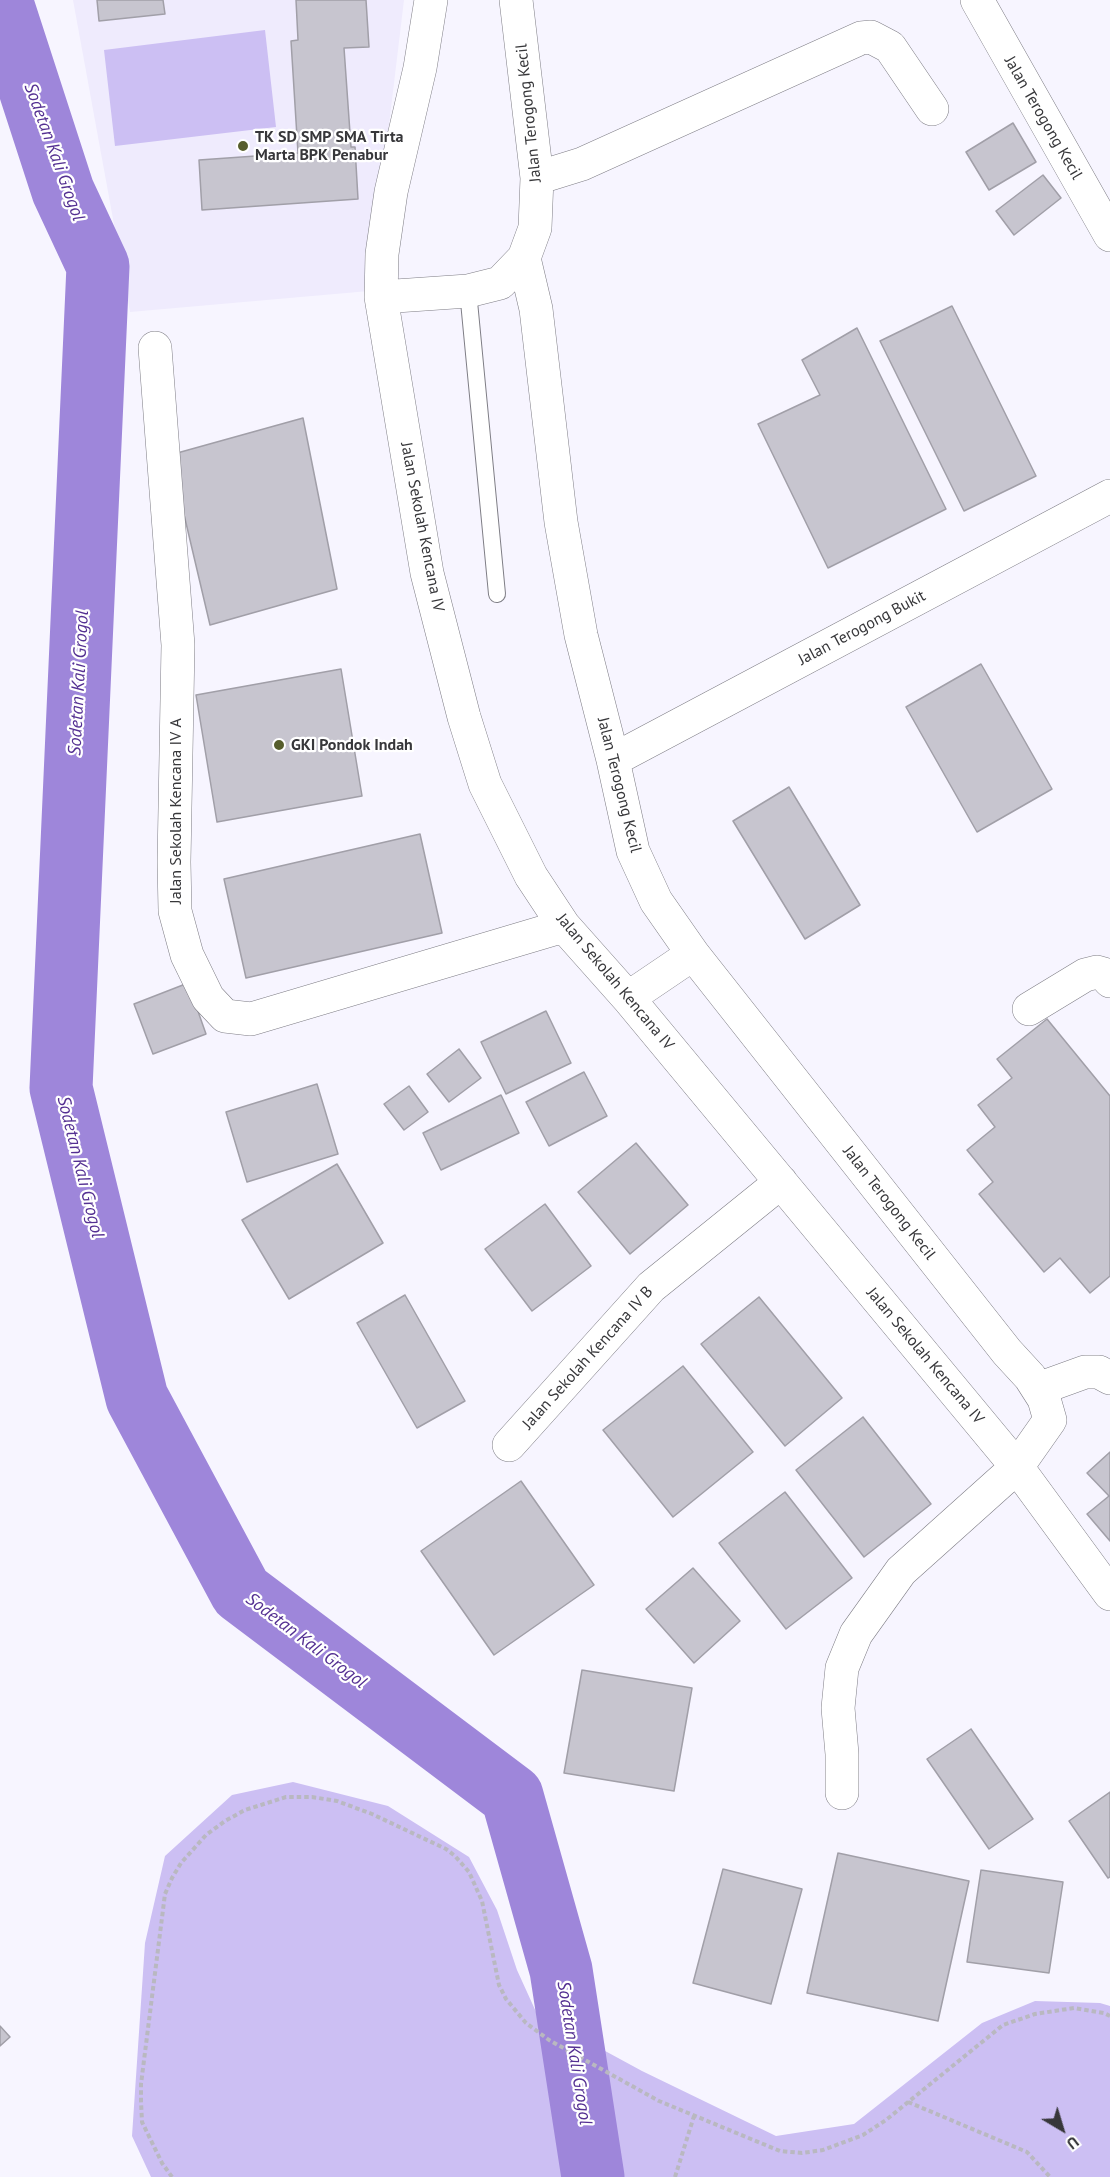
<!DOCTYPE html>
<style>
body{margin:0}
#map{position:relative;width:1110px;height:2177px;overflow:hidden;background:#f7f5ff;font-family:"PT Sans",sans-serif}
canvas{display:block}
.north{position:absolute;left:1032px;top:2099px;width:60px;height:60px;-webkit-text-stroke:4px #fff;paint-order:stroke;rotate:142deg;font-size:16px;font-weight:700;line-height:24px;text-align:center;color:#37373a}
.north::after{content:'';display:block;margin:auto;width:21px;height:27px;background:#37373a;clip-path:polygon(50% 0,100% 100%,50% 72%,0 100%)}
</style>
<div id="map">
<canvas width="1110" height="2177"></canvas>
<div class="north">U</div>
</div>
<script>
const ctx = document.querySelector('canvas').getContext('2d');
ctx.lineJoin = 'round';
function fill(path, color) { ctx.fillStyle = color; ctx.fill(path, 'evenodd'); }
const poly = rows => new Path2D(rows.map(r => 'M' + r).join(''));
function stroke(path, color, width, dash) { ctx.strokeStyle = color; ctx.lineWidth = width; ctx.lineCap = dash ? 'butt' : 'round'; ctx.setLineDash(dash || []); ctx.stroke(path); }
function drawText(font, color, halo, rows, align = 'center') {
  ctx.font = font + ' "PT Sans",sans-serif'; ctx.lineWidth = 4.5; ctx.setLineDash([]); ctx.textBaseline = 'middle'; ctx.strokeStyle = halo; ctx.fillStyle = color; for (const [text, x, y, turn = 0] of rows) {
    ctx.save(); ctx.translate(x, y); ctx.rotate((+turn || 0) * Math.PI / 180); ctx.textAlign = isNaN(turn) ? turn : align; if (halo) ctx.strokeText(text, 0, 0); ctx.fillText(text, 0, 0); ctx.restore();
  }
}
fill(poly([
 [73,0,404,0,369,291,130,312]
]), '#efebfd');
fill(poly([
 [265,30,276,127,115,146,104,50],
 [293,1782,388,1806,469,1857,497,1910,517,1970,537,2014,642,2071,776,2136,854,2124,982,2023,1035,2001,1100,2003,1110,2006,1110,2177,151,2177,132,2136,145,1943,165,1856,232,1795]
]), '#ccbff3');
stroke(poly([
 [1,0,63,191,98,266,61,1088,137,1398,241,1592,512,1796,561,1970,593,2177]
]), '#9e86da', 63);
const building = poly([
 [97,0,163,0,165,14,99,21,97,0],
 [296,0,366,0,369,47,344,48,351,147,355,147,358,199,202,210,199,160,298,153,291,41,298,40,296,0],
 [1013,123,1036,162,989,190,966,152,1013,123],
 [1043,175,1061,198,1014,235,996,211,1043,175],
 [952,306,1036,476,964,511,880,341,952,306],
 [857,328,946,509,828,568,758,424,820,395,802,360,857,328],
 [303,418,337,589,210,625,170,455,303,418],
 [981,664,1052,789,977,832,906,707,981,664],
 [341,669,362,796,217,822,196,695,341,669],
 [789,787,860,905,805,939,733,821,789,787],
 [420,834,442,933,246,978,224,879,420,834],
 [188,983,206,1034,153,1054,134,1004,188,983],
 [546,1011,571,1063,506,1094,481,1042,546,1011],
 [1047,1019,1110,1096,1110,1276,1090,1293,1060,1258,1044,1272,979,1194,993,1182,967,1150,995,1127,978,1105,1012,1078,997,1059,1047,1019],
 [459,1049,481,1078,449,1102,427,1074,459,1049],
 [584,1072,607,1116,549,1146,526,1102,584,1072],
 [317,1084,338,1154,247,1182,226,1112,317,1084],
 [409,1086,428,1112,404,1130,384,1104,409,1086],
 [501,1095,519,1133,441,1170,423,1133,501,1095],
 [636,1143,688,1205,630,1254,578,1192,636,1143],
 [337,1164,383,1243,289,1299,242,1220,337,1164],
 [545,1204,591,1266,532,1311,485,1249,545,1204],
 [405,1295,465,1401,417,1428,357,1323,405,1295],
 [759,1297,842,1398,785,1446,701,1344,759,1297],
 [683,1366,753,1452,673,1517,603,1430,683,1366],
 [863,1417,931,1504,864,1557,796,1470,863,1417],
 [1110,1452,1110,1541,1087,1514,1109,1496,1087,1473,1110,1452],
 [521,1481,594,1585,494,1655,421,1551,521,1481],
 [785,1492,852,1578,786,1629,719,1543,785,1492],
 [693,1568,740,1621,694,1663,646,1609,693,1568],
 [582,1670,692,1688,674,1791,564,1773,582,1670],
 [971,1729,1033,1819,989,1849,927,1759,971,1729],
 [1110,1792,1110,1877,1108,1878,1069,1821,1110,1792],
 [838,1853,969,1881,938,2021,807,1993,838,1853],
 [723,1869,802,1889,771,2004,693,1983,723,1869],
 [981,1870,1063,1882,1049,1973,967,1962,981,1870],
 [0,2026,10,2037,0,2046,0,2026]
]);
fill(building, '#c7c5cf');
stroke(building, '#a19fa8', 1.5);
const service = poly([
 [468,291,497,594]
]);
const minor = poly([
 [431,0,420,68,391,192,382,254,381,297,427,573,464,717,485,784,531,876,564,926,628,998,1017,1467,1110,1594],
 [516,0,537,178,535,228,524,258,536,309,561,522,581,635,613,760,633,851,656,901,693,954,1007,1352,1030,1377,1044,1399,1050,1420,1017,1467,901,1571,856,1634,842,1668,838,1708,842,1754,842,1793],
 [977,0,1110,235],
 [537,178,582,164,861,38,871,37,890,47,932,109],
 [381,297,468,291,500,283,524,258],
 [155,348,178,645,174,862,175,911,187,955,208,998,225,1016,251,1019,564,926],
 [613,760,1110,496],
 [628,998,693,954],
 [1029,1009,1085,975,1097,972,1104,974,1110,981],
 [1038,1389,1085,1372,1099,1372,1110,1378],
 [509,1445,651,1287,781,1182]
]);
stroke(service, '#7e7d85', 18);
stroke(minor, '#7e7d85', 34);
stroke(poly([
 [908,2102,1027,2152,1050,2177],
 [172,2177,162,2163,142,2122,141,2101,141,2084,165,1894,172,1878,181,1863,206,1835,225,1821,245,1810,286,1797,312,1797,337,1801,372,1814,446,1849,455,1856,469,1872,482,1901,499,1985,506,1999,526,2023,549,2040,659,2101,780,2151,802,2153,823,2150,863,2135,886,2120,1003,2025,1035,2014,1074,2008,1104,2013,1110,2016],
 [675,2177,694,2116]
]), '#b9b8c0', 4, [4.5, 3]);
stroke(service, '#fff', 16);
stroke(minor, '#fff', 33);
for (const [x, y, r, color] of [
 [243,146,6,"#575e2c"],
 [279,745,6,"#575e2c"]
]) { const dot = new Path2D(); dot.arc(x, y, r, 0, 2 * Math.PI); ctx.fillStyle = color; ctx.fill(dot); stroke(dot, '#fff', 2); }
drawText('16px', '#37373a', '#fff', [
 ["Jalan Terogong Kecil",529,113,-96],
 ["Jalan Terogong Kecil",1043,118,60],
 ["Jalan Sekolah Kencana IV",422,527,79],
 ["Jalan Terogong Bukit",862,628,-28],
 ["Jalan Terogong Kecil",619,785,76],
 ["Jalan Sekolah Kencana IV A",176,811,-90],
 ["Jalan Sekolah Kencana IV",615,982,50],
 ["Jalan Terogong Kecil",889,1203,52],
 ["Jalan Sekolah Kencana IV",925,1356,50],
 ["Jalan Sekolah Kencana IV B",588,1358,-48]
]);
drawText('bold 16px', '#37373a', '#fff', [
 ["TK SD SMP SMA Tirta",255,137],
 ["Marta BPK Penabur",255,155],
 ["GKI Pondok Indah",291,745]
], 'left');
drawText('italic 18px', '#543092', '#fff', [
 ["Sodetan Kali Grogol",54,152,70],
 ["Sodetan Kali Grogol",79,683,-87],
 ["Sodetan Kali Grogol",80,1167,76],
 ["Sodetan Kali Grogol",306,1641,37],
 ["Sodetan Kali Grogol",574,2053,81]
]);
</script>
